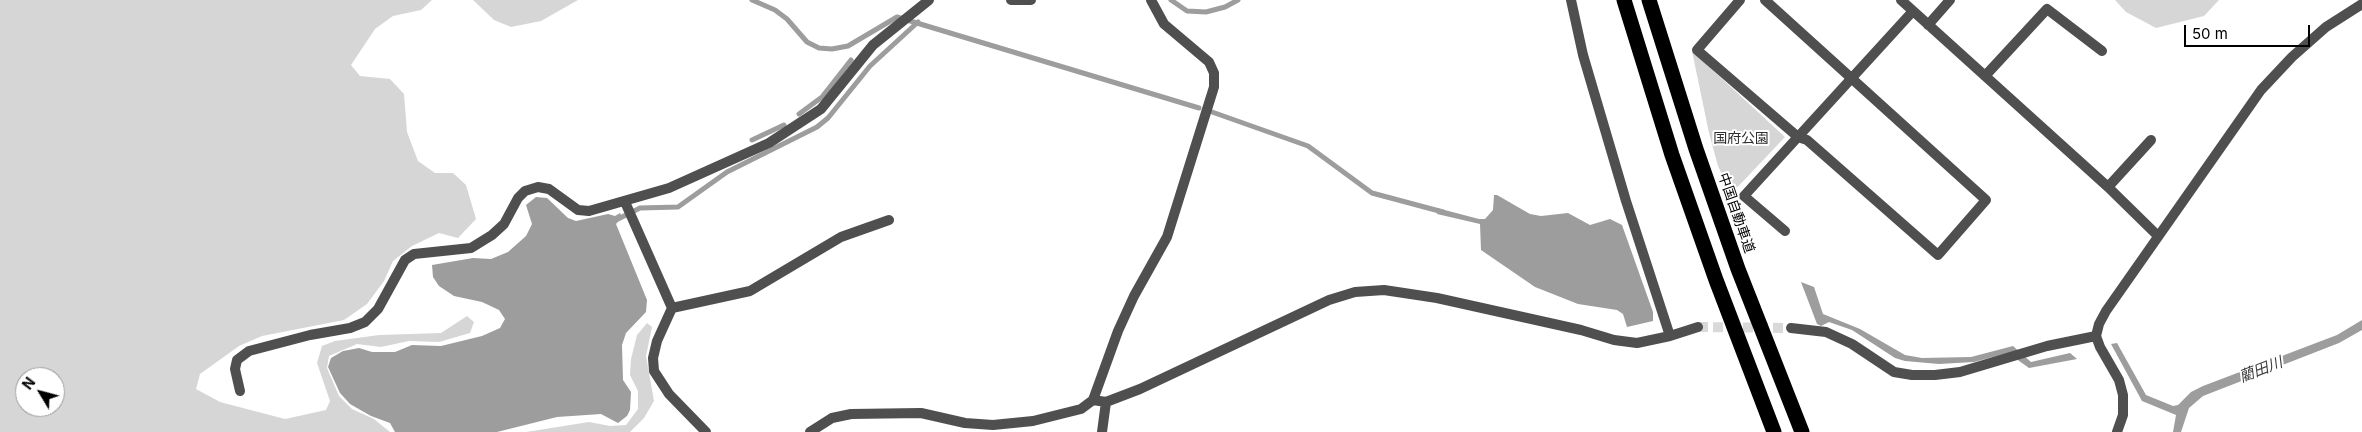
<!DOCTYPE html>
<meta charset="utf-8">
<style>
body{margin:0}
#map{position:relative;width:2362px;height:432px;overflow:hidden;background:#fff;font-family:Inter,sans-serif}
canvas{display:block}
.north{position:absolute;left:15px;top:367px;width:50px;height:50px;box-sizing:border-box;background:#fff;border:1px solid #999;border-radius:50%;rotate:307deg;font-size:14px;font-weight:700;line-height:20px;text-align:center;color:#000}
.north::after{content:'';display:block;margin:auto;width:18px;height:22px;background:#000;clip-path:polygon(50% 0,100% 100%,50% 72%,0 100%)}
.scale{position:absolute;left:2184px;top:25px;width:126px;height:22px;box-sizing:border-box;border:2px solid #000;border-top:0;padding-left:6px;font-size:15px;line-height:18px;white-space:nowrap;color:#000;-webkit-text-stroke:4px #fff;paint-order:stroke}
</style>
<div id="map">
<canvas width="2362" height="432"></canvas>
<div class="north">N</div>
<div class="scale">50 m</div>
</div>
<script>
const ctx = document.querySelector('canvas').getContext('2d');
ctx.lineJoin = 'round';
function fill(path, color) { ctx.fillStyle = color; ctx.fill(path, 'evenodd'); }
const poly = rows => new Path2D(rows.map(r => 'M' + r).join(''));
function stroke(path, color, width, dash) { ctx.strokeStyle = color; ctx.lineWidth = width; ctx.lineCap = dash ? 'butt' : 'round'; ctx.setLineDash(dash || []); ctx.stroke(path); }
function drawText(font, color, halo, rows, align = 'center') {
  ctx.font = font + ' Inter,"Noto Sans JP",sans-serif'; ctx.lineWidth = 4; ctx.setLineDash([]); ctx.textBaseline = 'middle'; ctx.strokeStyle = halo; ctx.fillStyle = color; for (const [text, x, y, turn = 0] of rows) {
    ctx.save(); ctx.translate(x, y); ctx.rotate((+turn || 0) * Math.PI / 180); ctx.textAlign = isNaN(turn) ? turn : align; if (halo) ctx.strokeText(text, 0, 0); ctx.fillText(text, 0, 0); ctx.restore();
  }
}
fill(poly([
 [0,0,432,0,421,10,393,16,375,29,351,65,360,76,390,79,404,94,407,132,418,161,435,173,453,173,466,185,476,219,458,238,439,233,412,246,393,261,384,281,367,304,344,320,262,336,239,346,200,374,196,389,220,402,285,419,326,410,330,401,317,363,322,346,335,341,379,335,441,333,467,316,474,322,470,333,439,342,409,341,381,347,357,344,329,356,327,368,339,396,352,409,374,419,390,432,0,432],
 [25,377,55,377,55,407,25,407],
 [473,0,578,0,541,21,511,27,494,20],
 [2115,0,2219,0,2204,16,2156,28,2126,12],
 [1692,51,1785,137,1731,194,1718,166,1709,133],
 [647,323,652,327,646,356,654,401,644,418,630,432,526,432,589,422,610,426,626,425,638,409,638,391,630,375,631,359,637,335]
]), '#d6d6d6');
fill(poly([
 [1494,195,1497,195,1530,214,1541,216,1568,213,1590,225,1610,219,1622,225,1653,312,1653,321,1627,327,1623,314,1617,310,1578,304,1535,287,1481,250,1480,224,1437,214,1437,208,1479,219,1485,219,1493,210],
 [536,197,547,198,568,218,576,221,608,214,615,216,620,213,622,217,616,224,647,300,646,312,626,333,622,345,623,380,631,392,630,410,627,416,618,423,601,414,557,417,497,432,395,432,390,423,371,416,350,404,340,393,328,367,331,358,343,351,359,348,372,352,395,352,412,345,441,346,482,336,500,328,505,319,499,310,482,302,454,296,439,286,433,277,432,265,473,258,491,259,508,252,526,236,532,224,526,205],
 [1801,282,1814,287,1823,314,1860,329,1905,355,1922,358,1971,357,2013,346,2031,362,2070,353,2077,359,2029,368,2008,353,1974,362,1939,364,1905,361,1895,358,1852,330,1829,322,1821,326,1817,324],
 [2362,320,2362,330,2339,343,2203,396,2189,408,2181,432,2173,432,2176,415,2142,401,2111,344,2117,343,2146,395,2173,406,2178,405,2191,392,2203,386,2337,335]
]), '#9d9d9d');
stroke(poly([
 [752,0,775,10,787,19,807,42,819,48,832,49,848,46,897,17,1199,108],
 [1171,0,1187,11,1206,12,1225,7,1238,0],
 [1212,112,1308,146,1372,193,1443,212],
 [799,114,822,97,851,60],
 [752,140,784,125],
 [616,220,640,208,678,207,727,172,817,127,828,118,870,66,918,22]
]), '#9d9d9d', 5);
stroke(poly([
 [1698,327,1791,328]
]), '#d9d9d9', 10, [10, 5]);
stroke(poly([
 [1011,0,1031,0],
 [1571,0,1583,55,1626,201,1670,336],
 [1740,0,1697,50,1798,137,1807,140,1938,255,1986,200,1765,0],
 [1901,0,2108,187,2158,236],
 [1928,25,1950,0],
 [1985,76,2047,9,2102,51],
 [2108,187,2151,140],
 [625,202,672,308,657,341,653,358,654,371,669,394,706,432],
 [1785,231,1744,196,1913,11],
 [672,308,750,291,841,237,889,220],
 [1791,328,1826,332,1852,344,1894,372,1912,375,1935,375,1960,372,2047,346,2096,336],
 [240,391,235,369,237,360,249,351,310,335,350,328,365,322,378,309,405,260,414,254,471,248,492,235,504,224,518,198,525,191,538,187,549,189,578,210,589,211,669,188,769,143,821,109,873,45,929,0],
 [1093,400,1106,402,1140,389,1329,300,1355,292,1384,290,1437,298,1581,330,1614,340,1637,343,1670,336,1698,327],
 [810,432,832,418,851,414,921,413,965,423,993,425,1033,421,1081,409,1093,400,1118,331,1134,296,1167,237,1214,87,1214,73,1209,62,1164,24,1151,0],
 [1102,432,1106,402],
 [2117,432,2123,415,2123,395,2119,380,2100,347,2096,336,2099,324,2106,311,2261,90,2292,57,2326,27,2362,4]
]), '#4f4f4f', 10);
stroke(poly([
 [1624,0,1672,155,1716,280,1774,432],
 [1649,0,1696,149,1738,269,1802,432]
]), '#000', 15);
drawText('14px', '#2d2d2d', '#fff', [
 ["国府公園",1741,139]
]);
drawText('14px', '#000', '#fff', [
 ["中国自動車道",1736,213,71]
]);
drawText('italic 15px', '#3e3e3e', '#fff', [
 ["藺田川",2261,370,-21]
]);
</script>
